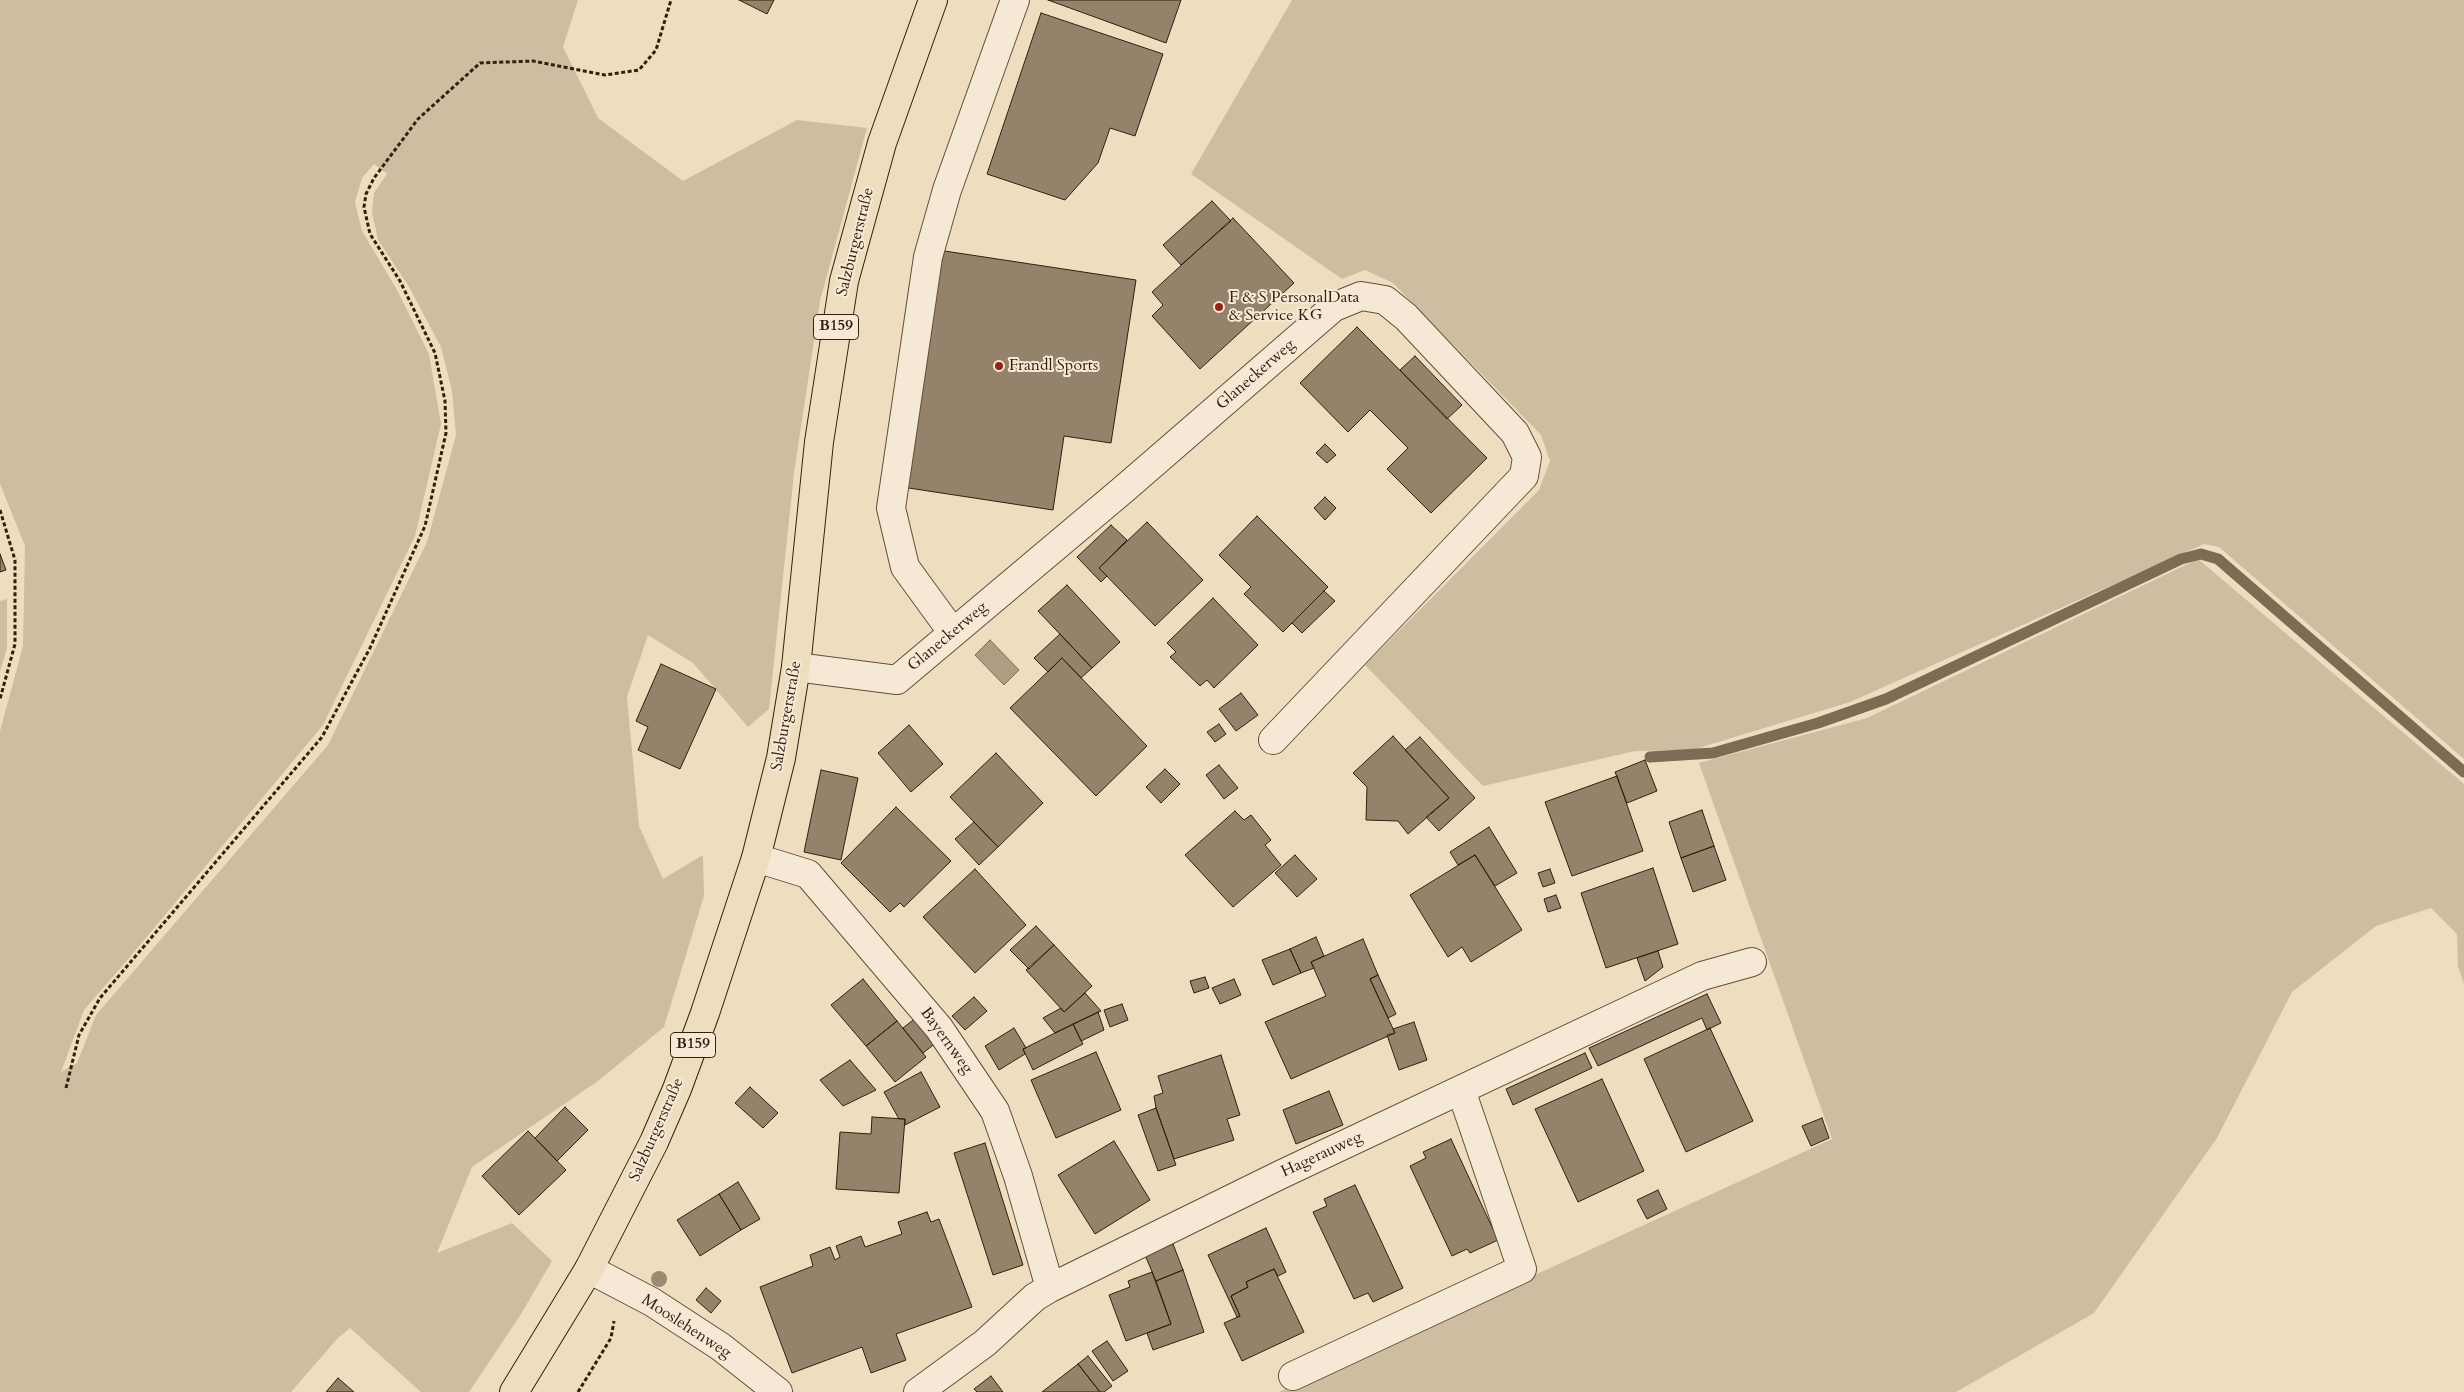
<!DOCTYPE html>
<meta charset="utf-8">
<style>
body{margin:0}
canvas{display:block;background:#efddc0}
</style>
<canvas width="2464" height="1392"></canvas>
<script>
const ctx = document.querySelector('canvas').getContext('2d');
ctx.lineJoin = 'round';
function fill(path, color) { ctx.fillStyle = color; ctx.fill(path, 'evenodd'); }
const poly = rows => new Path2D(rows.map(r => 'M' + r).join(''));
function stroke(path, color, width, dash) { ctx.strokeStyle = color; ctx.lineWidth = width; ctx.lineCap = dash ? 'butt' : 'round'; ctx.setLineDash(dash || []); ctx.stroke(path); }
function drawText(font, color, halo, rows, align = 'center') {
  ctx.font = font + ' Cardo,serif'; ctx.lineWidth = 4; ctx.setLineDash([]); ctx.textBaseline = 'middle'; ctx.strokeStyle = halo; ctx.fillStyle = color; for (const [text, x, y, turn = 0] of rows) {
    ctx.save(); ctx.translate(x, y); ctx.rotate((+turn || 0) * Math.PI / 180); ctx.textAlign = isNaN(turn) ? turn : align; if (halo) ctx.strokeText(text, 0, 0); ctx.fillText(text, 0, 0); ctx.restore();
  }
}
fill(poly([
 [0,0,578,0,563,47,598,118,683,181,797,120,867,128,820,301,794,473,769,709,748,727,693,663,648,635,627,697,639,826,663,879,703,855,704,896,664,1027,598,1081,472,1167,437,1253,512,1223,552,1261,521,1314,469,1392,421,1392,350,1328,337,1339,291,1392,0,1392,0,731,23,646,25,546,0,484],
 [374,164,387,174,374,193,372,212,378,240,408,285,441,347,452,391,456,435,427,542,328,745,96,1015,77,1063,61,1072,84,1010,130,957,323,725,415,536,441,424,429,354,397,290,362,231,355,202,362,178],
 [1292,0,2464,0,2464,759,2219,547,2204,544,1850,702,1692,750,1635,751,1483,786,1365,665,1539,490,1550,461,1541,435,1393,283,1365,270,1342,279,1191,174],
 [2198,559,2464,784,2464,984,2458,966,2457,934,2431,908,2376,926,2292,992,2217,1138,2094,1313,1956,1392,1279,1392,1832,1139,1699,763,1867,718],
 [7,599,7,648,0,672,0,601]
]), '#cfbda1');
const water = poly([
 [990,640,1019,670,1004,685,975,655,990,640]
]);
fill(water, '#af9d83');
stroke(water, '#7d6b53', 1);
stroke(poly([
 [1650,757,1713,753,1818,723,1886,699,2181,559,2201,554,2218,559,2464,772]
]), '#7d6b53', 11);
const building = poly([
 [739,0,774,0,767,14,739,0],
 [1048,0,1181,0,1166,43,1048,0],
 [1041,13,1163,54,1135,136,1110,128,1098,163,1065,200,987,174,1041,13],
 [1212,201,1231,221,1181,265,1163,245,1212,201],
 [1233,218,1294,283,1200,369,1152,316,1163,305,1152,292,1233,218],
 [938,250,1136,280,1111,443,1064,436,1053,510,902,487,938,250],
 [1357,327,1487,458,1431,513,1387,469,1408,448,1370,410,1348,432,1300,383,1357,327],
 [1415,356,1462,405,1447,419,1400,370,1415,356],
 [1325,444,1336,455,1327,463,1316,453,1325,444],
 [1325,497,1336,508,1325,520,1314,508,1325,497],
 [1257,516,1328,587,1283,632,1244,594,1251,587,1219,555,1257,516],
 [1147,522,1203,580,1155,626,1099,568,1147,522],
 [1111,525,1127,540,1099,568,1107,576,1101,582,1077,557,1111,525],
 [0,554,6,570,0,572,0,554],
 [1067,585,1120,642,1092,668,1038,611,1067,585],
 [1324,591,1335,601,1302,633,1292,623,1324,591],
 [1213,598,1258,645,1214,688,1207,680,1200,686,1170,657,1176,652,1167,643,1213,598],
 [1060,634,1092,668,1081,678,1062,658,1048,672,1034,658,1060,634],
 [1062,658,1147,746,1096,796,1010,708,1062,658],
 [661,664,716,689,680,769,638,750,648,727,636,721,661,664],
 [1241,693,1258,715,1236,731,1219,709,1241,693],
 [1219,724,1226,734,1215,742,1207,732,1219,724],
 [909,725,943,764,911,792,878,753,909,725],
 [1393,736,1449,798,1408,834,1398,821,1366,820,1367,787,1353,773,1393,736],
 [1420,737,1475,798,1439,831,1426,817,1449,798,1405,750,1420,737],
 [996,753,1043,803,998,847,950,797,996,753],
 [1645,760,1657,791,1627,803,1615,772,1645,760],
 [1219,765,1238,788,1224,799,1206,775,1219,765],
 [1165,769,1180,784,1161,803,1146,787,1165,769],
 [821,770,858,778,841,860,804,852,821,770],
 [1617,776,1643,851,1572,876,1545,802,1617,776],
 [896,807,951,861,904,907,900,903,890,912,841,863,896,807],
 [1702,810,1714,846,1681,858,1669,822,1702,810],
 [1235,811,1244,820,1251,815,1271,840,1265,845,1281,865,1233,907,1185,855,1235,811],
 [974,822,998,847,979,865,955,839,974,822],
 [1489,827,1517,873,1495,886,1475,855,1458,865,1450,852,1489,827],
 [1714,846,1726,880,1693,892,1681,858,1714,846],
 [1295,855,1317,879,1297,897,1275,873,1295,855],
 [1475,855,1522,930,1471,962,1462,947,1448,957,1410,895,1475,855],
 [1653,868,1678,944,1606,968,1581,893,1653,868],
 [975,869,1026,925,975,973,923,917,975,869],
 [1550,869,1555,883,1543,887,1538,873,1550,869],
 [1556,895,1561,908,1548,912,1544,899,1556,895],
 [1036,926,1054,945,1029,969,1010,950,1036,926],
 [1316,937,1324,956,1311,962,1314,968,1301,973,1290,949,1316,937],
 [1363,939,1378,975,1370,979,1395,1033,1291,1079,1265,1022,1326,996,1311,962,1363,939],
 [1054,945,1092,986,1064,1012,1026,970,1054,945],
 [1290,949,1301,973,1273,985,1262,960,1290,949],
 [1658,951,1663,967,1645,981,1637,958,1658,951],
 [1378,975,1396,1014,1388,1018,1370,979,1378,975],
 [1205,977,1209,988,1194,993,1190,981,1205,977],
 [863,979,897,1021,866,1046,831,1005,863,979],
 [1234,979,1241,995,1220,1004,1212,988,1234,979],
 [1085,993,1101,1011,1055,1033,1043,1018,1061,1008,1064,1012,1085,993],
 [1707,994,1721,1023,1707,1030,1702,1018,1598,1066,1589,1048,1707,994],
 [974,997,987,1011,965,1030,952,1016,974,997],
 [1122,1004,1128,1020,1110,1027,1104,1010,1122,1004],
 [1098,1012,1104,1030,1081,1041,1073,1024,1098,1012],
 [917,1017,937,1042,923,1053,903,1028,917,1017],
 [897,1021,926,1057,895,1082,866,1046,897,1021],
 [1414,1022,1427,1060,1399,1070,1387,1035,1395,1033,1393,1029,1414,1022],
 [1073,1024,1083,1044,1033,1070,1023,1049,1073,1024],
 [1014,1028,1026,1048,1023,1049,1025,1054,999,1070,985,1046,1014,1028],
 [1710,1028,1753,1121,1686,1152,1644,1059,1710,1028],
 [1096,1052,1121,1110,1056,1138,1031,1080,1096,1052],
 [1585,1053,1592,1068,1513,1105,1506,1089,1585,1053],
 [1221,1055,1240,1115,1227,1119,1234,1140,1174,1159,1156,1108,1154,1096,1163,1093,1158,1076,1221,1055],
 [850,1060,876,1090,843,1106,820,1080,850,1060],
 [921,1072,940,1107,905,1125,905,1119,899,1119,884,1092,921,1072],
 [1602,1079,1644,1171,1578,1202,1535,1109,1602,1079],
 [750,1087,778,1113,763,1128,735,1103,750,1087],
 [1329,1091,1343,1125,1296,1144,1283,1110,1329,1091],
 [565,1107,588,1130,557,1161,535,1138,565,1107],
 [1156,1108,1176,1165,1158,1171,1138,1115,1156,1108],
 [872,1117,905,1119,899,1193,836,1189,840,1132,871,1134,872,1117],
 [1822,1118,1829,1138,1811,1146,1802,1126,1822,1118],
 [528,1131,566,1170,519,1215,482,1176,528,1131],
 [1451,1139,1498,1240,1470,1253,1467,1249,1452,1256,1410,1166,1426,1158,1423,1152,1451,1139],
 [1114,1141,1150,1200,1095,1234,1058,1175,1114,1141],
 [985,1143,1023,1265,993,1275,954,1153,985,1143],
 [738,1182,760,1219,741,1230,719,1194,738,1182],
 [1355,1185,1403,1288,1373,1302,1368,1293,1354,1299,1313,1212,1327,1206,1324,1199,1355,1185],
 [1658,1190,1667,1209,1647,1219,1637,1200,1658,1190],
 [719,1194,741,1230,700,1256,677,1220,719,1194],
 [927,1212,931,1222,939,1219,972,1307,896,1334,906,1360,871,1373,862,1347,792,1373,760,1287,813,1266,810,1255,830,1247,835,1260,840,1257,836,1246,861,1236,865,1247,902,1234,898,1222,927,1212],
 [1266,1228,1286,1272,1278,1276,1274,1269,1246,1282,1248,1287,1231,1296,1240,1316,1237,1317,1208,1255,1266,1228],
 [1173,1244,1183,1270,1156,1281,1145,1255,1173,1244],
 [1274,1269,1304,1332,1242,1361,1224,1323,1240,1316,1231,1296,1248,1287,1246,1282,1274,1269],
 [1183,1270,1204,1332,1153,1350,1147,1333,1171,1324,1156,1281,1183,1270],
 [1152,1272,1171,1324,1126,1341,1109,1295,1130,1287,1128,1281,1152,1272],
 [706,1288,721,1301,711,1313,696,1300,706,1288],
 [1107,1341,1128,1371,1113,1381,1092,1351,1107,1341],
 [1088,1356,1112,1386,1104,1392,1100,1392,1078,1364,1088,1356],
 [1078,1364,1100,1392,1042,1392,1078,1364],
 [991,1376,1003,1392,977,1392,974,1389,991,1376],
 [338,1378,354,1392,326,1392,338,1378]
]);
fill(building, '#95826a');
stroke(building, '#33200c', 1);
const minor = poly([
 [953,633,905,567,891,508,928,257,947,190,1015,0],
 [796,667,897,680,1124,489,1334,307,1361,296,1385,300,1406,317,1515,433,1527,457,1524,476,1273,740],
 [756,858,808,874,939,1028,995,1111,1018,1176,1050,1288],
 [589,1269,652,1302,721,1347,778,1392],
 [1293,1376,1522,1269,1461,1090],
 [918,1392,985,1343,1035,1297,1050,1288,1282,1174,1702,976,1752,962]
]);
const major = poly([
 [514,1392,589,1269,654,1142,677,1089,705,1013,756,858,781,758,796,667,819,442,844,281,882,143,933,0]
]);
stroke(minor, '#624f39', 30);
stroke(major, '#33200c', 30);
stroke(poly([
 [0,510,15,560,15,644,0,699],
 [66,1088,79,1035,100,998,322,737,370,648,425,526,446,433,445,401,435,353,400,281,370,234,364,207,366,194,374,178,418,119,480,63,533,61,605,75,639,70,656,50,671,0],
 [578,1392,611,1338,614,1321]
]), '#33200c', 3, [4, 2.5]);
stroke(minor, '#f5e9d6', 28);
stroke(major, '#efddc0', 28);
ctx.fillStyle = '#9d8a71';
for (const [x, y] of [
 [659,1279]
]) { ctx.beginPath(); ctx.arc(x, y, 8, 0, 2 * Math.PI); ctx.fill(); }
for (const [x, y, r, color] of [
 [1219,307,5,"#8f2418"],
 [999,366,5,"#8f2418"]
]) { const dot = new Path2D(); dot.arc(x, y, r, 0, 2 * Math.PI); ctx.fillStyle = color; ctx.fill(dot); stroke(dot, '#f5e9d6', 2); }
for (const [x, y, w] of [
 [836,327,45],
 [693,1045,45]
]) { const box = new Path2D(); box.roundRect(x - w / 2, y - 12.5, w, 25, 4); ctx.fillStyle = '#f5e9d6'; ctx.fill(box); stroke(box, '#33200c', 1); }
drawText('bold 15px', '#33200c', null, [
 ["B159",836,327],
 ["B159",693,1045]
]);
drawText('16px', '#33200c', '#f5e9d6', [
 ["Salzburgerstraße",856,242,-76],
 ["Glaneckerweg",1256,375,-41],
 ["Glaneckerweg",948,637,-40],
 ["Salzburgerstraße",787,716,-80],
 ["Bayernweg",946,1041,54],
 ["Salzburgerstraße",657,1130,-66],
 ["Hagerauweg",1322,1155,-25],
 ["Mooslehenweg",686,1327,33]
]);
drawText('16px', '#33200c', '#f5e9d6', [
 ["F & S PersonalData",1229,298],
 ["& Service KG",1229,316],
 ["Frandl Sports",1009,366]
], 'left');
</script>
